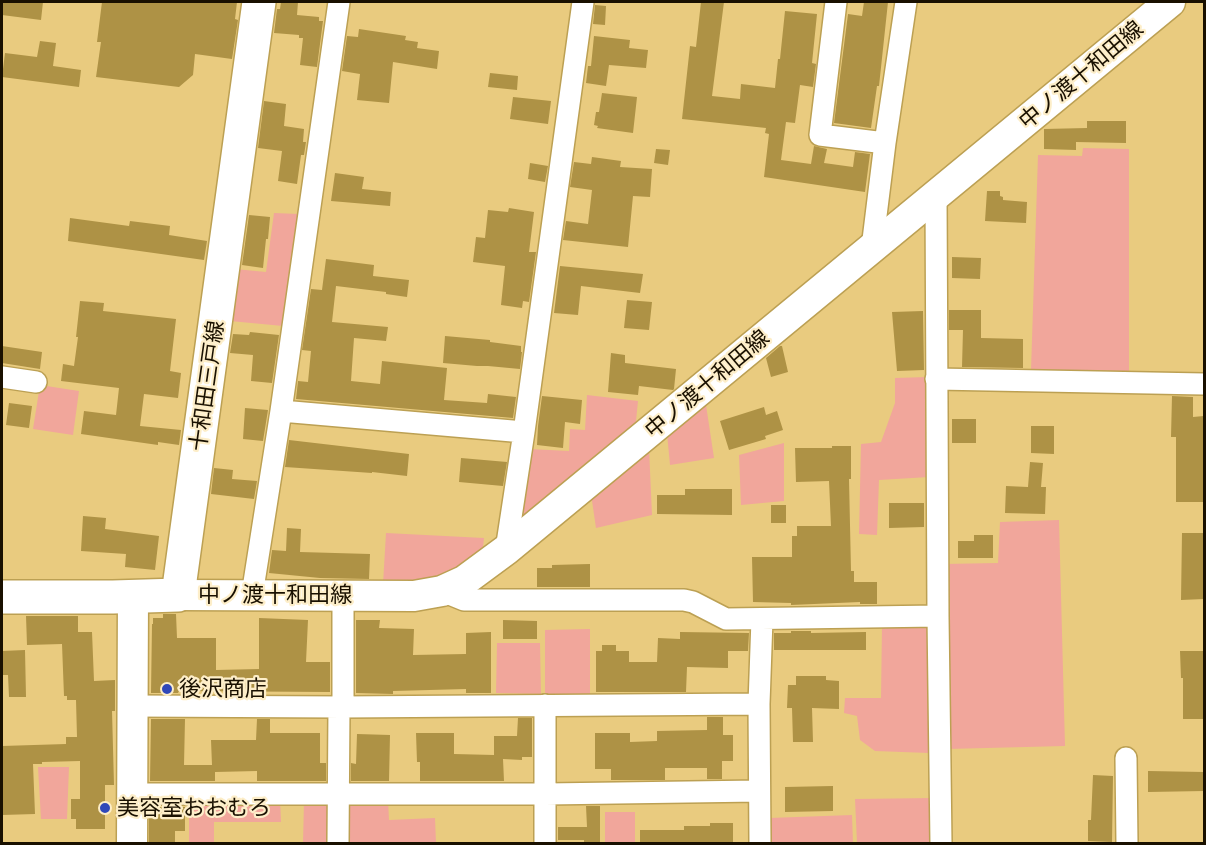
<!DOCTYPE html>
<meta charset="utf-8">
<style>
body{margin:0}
#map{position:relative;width:1206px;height:845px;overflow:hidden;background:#e9cb7f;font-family:Commissioner,sans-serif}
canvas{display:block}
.frame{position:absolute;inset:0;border:3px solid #191000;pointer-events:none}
</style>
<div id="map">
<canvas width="1206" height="845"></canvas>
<div class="frame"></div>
</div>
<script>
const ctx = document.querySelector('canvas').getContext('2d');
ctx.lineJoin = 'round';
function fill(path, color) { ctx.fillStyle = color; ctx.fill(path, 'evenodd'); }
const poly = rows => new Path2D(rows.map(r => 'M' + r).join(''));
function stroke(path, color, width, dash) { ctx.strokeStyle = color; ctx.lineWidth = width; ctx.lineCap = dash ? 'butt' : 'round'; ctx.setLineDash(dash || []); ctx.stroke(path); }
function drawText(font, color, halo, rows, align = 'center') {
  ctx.font = font + ' Commissioner,"Noto Sans JP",sans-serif'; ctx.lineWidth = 4.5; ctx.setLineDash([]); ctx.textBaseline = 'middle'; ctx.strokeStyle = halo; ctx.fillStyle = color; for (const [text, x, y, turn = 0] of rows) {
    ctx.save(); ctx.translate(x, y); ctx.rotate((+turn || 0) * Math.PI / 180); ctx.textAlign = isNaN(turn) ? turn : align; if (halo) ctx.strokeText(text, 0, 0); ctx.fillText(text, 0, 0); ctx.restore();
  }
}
fill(poly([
 [1083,148,1129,149,1129,373,1031,370,1038,155,1082,156],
 [274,213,299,214,283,326,230,321,235,269,266,272],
 [927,377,929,477,879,480,877,535,859,534,861,444,881,442,895,403,895,378],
 [40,385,79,391,73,435,33,429],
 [587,395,638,401,635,431,519,525,529,449,569,451,570,429,585,430],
 [706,405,714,458,670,465,667,433],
 [784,443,784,501,741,505,739,455],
 [649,448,652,515,596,528,591,494],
 [1059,520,1065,746,947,749,943,564,998,563,1000,522],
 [386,533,484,538,482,557,455,573,412,583,383,584],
 [929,624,929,753,875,751,860,740,857,716,844,713,845,698,881,698,882,625],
 [590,629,590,696,545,696,545,630],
 [497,643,540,643,541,694,496,693],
 [38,767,69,767,67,819,41,819],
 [280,798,281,822,214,822,214,843,189,843,189,800],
 [933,798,934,843,857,843,855,799],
 [345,800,388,800,389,820,435,818,436,843,345,843],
 [304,802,332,802,331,843,236,844,236,842,303,843],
 [605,812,635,812,635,843,605,843],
 [852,815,853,843,770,843,769,818]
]), '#f1a69b');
fill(poly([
 [2,2,43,2,41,20,2,15],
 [102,2,237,2,235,19,238,20,232,59,195,54,193,75,179,87,96,77,101,42,97,42],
 [281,2,298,2,297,15,319,17,319,21,323,21,317,67,300,65,303,38,299,38,299,35,274,33,277,9,280,9],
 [701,2,724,2,712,96,740,99,741,84,775,88,778,59,780,59,785,11,817,14,812,63,816,64,813,87,800,85,795,123,786,122,781,160,811,164,814,146,827,149,824,163,853,167,855,152,870,154,865,192,764,177,769,134,765,133,766,128,682,119,690,46,696,47],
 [864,2,888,2,879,86,877,86,871,128,834,123,848,14,862,16],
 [595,5,606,6,605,25,593,24],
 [359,29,406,36,405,40,418,42,417,48,439,51,437,69,393,62,389,103,357,100,360,74,342,71,347,36,358,37],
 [594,36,630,40,629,48,648,50,646,68,609,65,606,86,586,83,588,66,591,66],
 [40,41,56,43,53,66,81,70,79,87,2,77,5,53,37,57],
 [490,73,518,76,517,90,488,87],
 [602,93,637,97,633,133,597,128,598,126,594,125,596,112,599,112],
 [513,97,551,101,548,124,510,119],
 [264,101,286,104,284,126,304,129,303,142,306,142,304,155,301,155,297,184,278,181,282,151,258,148],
 [1087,121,1126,121,1126,143,1076,142,1076,150,1044,149,1044,129,1087,128],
 [656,149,670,150,668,165,654,163],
 [592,157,621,161,620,167,652,169,650,197,633,196,628,247,563,240,566,221,588,224,592,190,570,187,574,162,591,164],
 [530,163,548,166,545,182,528,179],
 [335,173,364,177,362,189,391,192,390,206,331,201],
 [987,191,1000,191,1000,196,1003,197,1003,200,1027,202,1026,223,985,221],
 [509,208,534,212,529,252,536,252,529,302,523,301,522,308,501,305,505,266,473,262,476,237,485,238,488,210,508,212],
 [249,215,270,217,268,239,266,239,263,268,242,265],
 [70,218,129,226,130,221,170,226,169,235,207,241,204,260,68,241],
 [952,257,981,258,980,279,952,278],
 [326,259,374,265,373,276,409,280,407,297,386,294,386,292,336,286,332,322,388,327,386,341,354,338,351,381,380,384,382,361,447,368,444,400,487,403,488,394,516,397,513,418,296,399,298,381,308,382,311,351,302,350,311,289,322,290],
 [560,266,643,274,640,293,581,286,578,315,554,313],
 [627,300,652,302,649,330,624,328],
 [80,301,104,303,103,311,176,319,170,371,181,373,178,398,144,394,140,426,181,430,179,445,158,442,158,445,81,434,84,411,116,415,119,388,61,381,63,364,74,366,78,337,76,337],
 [949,310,981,310,981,338,1023,339,1023,368,962,367,963,330,949,330],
 [923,311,924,370,897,371,892,312],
 [250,332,279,335,272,383,251,381,253,355,230,353,233,334,249,335],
 [445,336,490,340,490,342,521,346,521,352,522,352,520,369,488,366,477,366,443,363],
 [2,346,42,352,40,369,2,363],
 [780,346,782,346,788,372,771,377,766,358],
 [611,353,625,355,625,363,676,369,674,389,673,390,639,386,638,395,608,392],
 [542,396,582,400,580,424,565,422,563,448,537,445,538,426],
 [1172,396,1193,397,1193,417,1204,416,1204,502,1176,502,1176,437,1171,437],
 [9,403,32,406,29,428,6,425],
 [764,407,766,415,777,411,783,430,765,436,766,439,729,450,720,421],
 [245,408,268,410,263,441,243,439],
 [952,419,976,419,976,443,952,443],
 [1031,426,1054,426,1054,454,1031,453],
 [289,440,409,454,407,476,372,472,372,473,285,467],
 [832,446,851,446,851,479,849,479,851,571,854,571,854,582,877,582,877,604,860,604,860,602,791,605,791,603,753,602,752,557,792,557,792,536,797,536,797,526,831,526,829,481,796,482,795,448,832,448],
 [461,458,507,462,503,486,459,482],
 [1030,462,1043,463,1041,487,1046,487,1045,514,1005,513,1006,486,1028,487],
 [214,468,233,470,232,479,257,481,254,499,211,494],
 [685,489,732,489,732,515,657,514,657,495,685,495],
 [889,503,924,503,924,527,889,528],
 [771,505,786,505,786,523,771,523],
 [83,516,106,518,105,529,159,536,155,570,125,567,126,554,81,551],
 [287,528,301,529,300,552,370,554,369,579,320,578,269,573,272,550,286,551],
 [1182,533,1204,533,1204,558,1203,558,1204,599,1181,600],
 [974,535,993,535,993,558,958,558,958,541,974,541],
 [590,564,590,587,537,587,537,568,552,568,552,565],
 [163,614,176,614,177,638,216,638,216,670,259,669,259,618,308,620,306,662,330,662,330,692,179,691,178,693,151,693,152,624,153,624,153,618,163,618],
 [26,616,78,616,78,632,92,632,94,681,115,680,115,711,112,711,114,785,105,785,105,829,76,829,76,819,71,819,71,799,80,799,80,761,42,762,42,764,33,764,35,814,2,815,2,746,66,744,66,737,77,737,76,700,67,700,67,696,64,696,62,644,27,645],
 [356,620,380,620,379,628,414,629,413,655,466,654,466,633,491,632,491,693,466,693,466,689,393,691,393,694,356,693],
 [503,620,537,621,537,639,503,639],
 [791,631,811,631,811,633,866,632,866,650,774,650,774,633,791,633],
 [680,632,749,633,748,651,728,651,728,668,687,667,686,692,596,692,596,651,602,651,602,645,616,645,616,651,629,651,629,662,657,662,658,638,680,639],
 [25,650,26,697,9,697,8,675,2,675,2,651],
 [1180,651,1204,651,1204,719,1183,719,1183,678,1181,678],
 [796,676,826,676,826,680,839,681,839,709,812,708,813,742,793,742,792,708,787,708,788,685,796,685],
 [707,717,723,717,723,735,733,735,733,761,722,761,722,779,707,779,707,768,665,768,665,780,611,780,611,769,595,769,595,733,630,733,630,742,657,741,657,731,707,730],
 [518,718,532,718,532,757,522,757,522,760,503,759,504,781,420,781,420,762,417,762,416,733,454,733,454,754,494,755,494,736,517,736],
 [151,719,185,719,184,765,212,765,211,740,256,740,257,719,270,719,270,733,320,733,320,763,326,763,326,781,257,781,257,771,215,772,215,781,150,781],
 [357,734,390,735,389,781,351,781,351,763,356,764],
 [1148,771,1204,772,1204,791,1148,792],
 [1093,775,1113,776,1112,842,1088,841,1088,820,1091,820],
 [833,786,833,811,785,812,785,787],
 [586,806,600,806,600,843,584,843,584,840,558,840,558,827,587,827],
 [149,807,185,807,185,831,175,831,175,843,149,843],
 [710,823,733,823,733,843,640,843,640,830,684,830,684,826,710,826]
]), '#ae9245');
const street = poly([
 [836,2,820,135,885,143],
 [936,195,938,616,941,844],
 [872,248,885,143,906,2],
 [2,377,36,382],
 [936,379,1204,384],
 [281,411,524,432],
 [506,550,524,432,583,2],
 [442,591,464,600,684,600,693,602,726,619,938,616],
 [252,595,281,411,339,2],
 [132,706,343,707,759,704],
 [343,707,343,596],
 [1126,758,1127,844],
 [132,794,546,794,759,791],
 [338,844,339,707],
 [545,844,545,705],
 [760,844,759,704,762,619]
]);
const secondary = poly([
 [178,595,414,596,442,591,464,581,506,550,1170,2],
 [132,844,133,596]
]);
const primary = poly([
 [2,597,113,597,178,595,259,2]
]);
stroke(street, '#bca053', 24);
stroke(secondary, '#bca053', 33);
stroke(primary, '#bca053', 36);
stroke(street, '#fff', 21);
stroke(secondary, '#fff', 30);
stroke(primary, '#fff', 33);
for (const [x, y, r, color] of [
 [167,689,6,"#3048b9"],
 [105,808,6,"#3048b9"]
]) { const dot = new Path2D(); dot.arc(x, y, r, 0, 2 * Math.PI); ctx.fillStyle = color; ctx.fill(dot); stroke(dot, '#fdeec9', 2); }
drawText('22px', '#191000', '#fdeec9', [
 ["中ノ渡十和田線",1081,75,-40],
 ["中ノ渡十和田線",707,384,-40],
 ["十和田三戸線",207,386,-82],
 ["中ノ渡十和田線",275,595]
]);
drawText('22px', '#191000', '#fdeec9', [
 ["後沢商店",179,689],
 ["美容室おおむろ",117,808]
], 'left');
</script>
